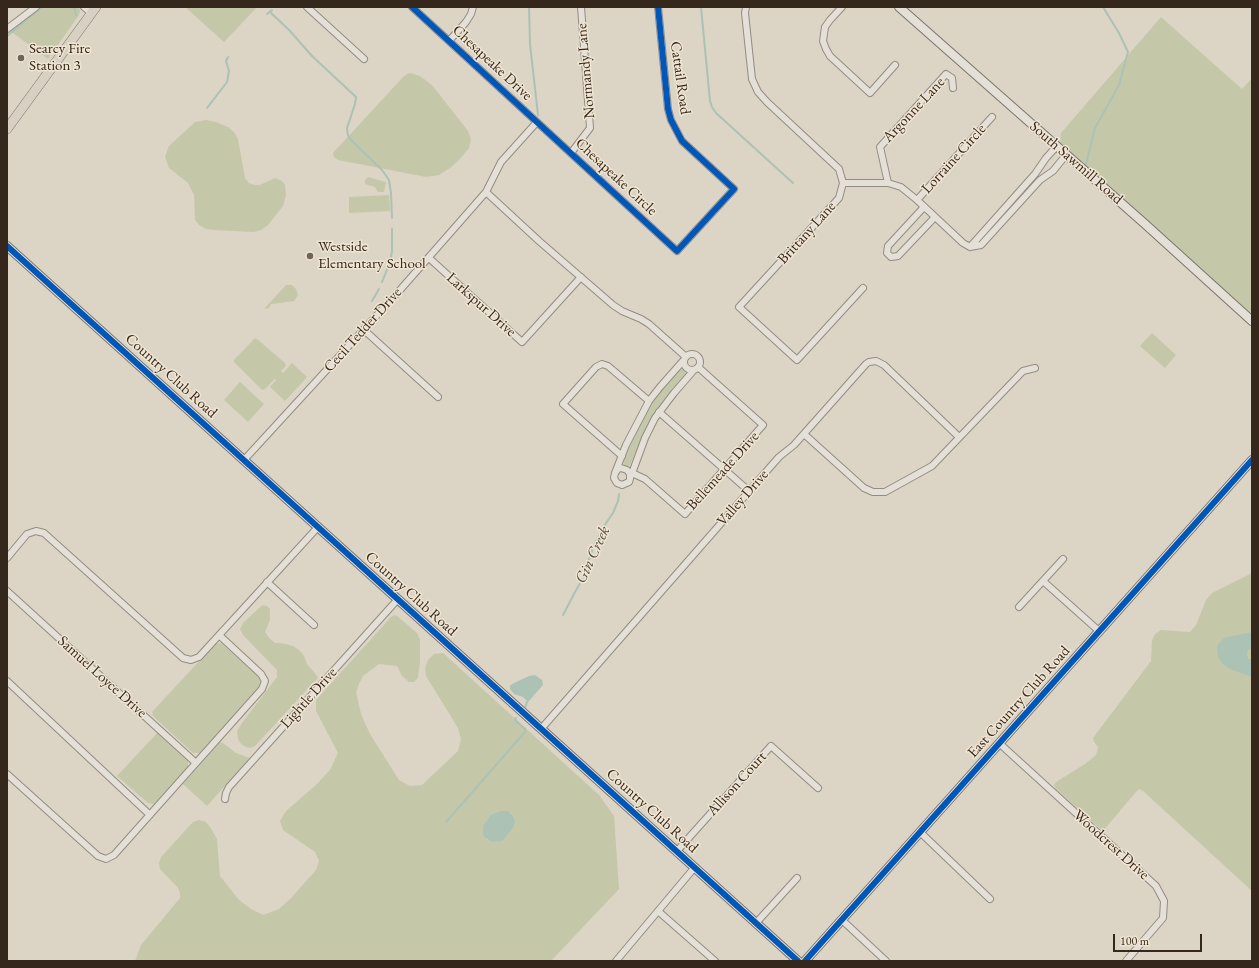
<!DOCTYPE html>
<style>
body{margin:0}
#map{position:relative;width:1259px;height:968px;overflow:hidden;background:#dcd4c4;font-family:"EB Garamond",serif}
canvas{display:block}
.frame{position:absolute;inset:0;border:8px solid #35271c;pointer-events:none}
.scale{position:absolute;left:1113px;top:934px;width:89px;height:18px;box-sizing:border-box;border:2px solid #35271c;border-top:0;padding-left:5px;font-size:12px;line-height:14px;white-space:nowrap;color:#35271c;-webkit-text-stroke:3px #efe5d2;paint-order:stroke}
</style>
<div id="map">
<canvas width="1259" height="968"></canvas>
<div class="frame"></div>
<div class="scale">100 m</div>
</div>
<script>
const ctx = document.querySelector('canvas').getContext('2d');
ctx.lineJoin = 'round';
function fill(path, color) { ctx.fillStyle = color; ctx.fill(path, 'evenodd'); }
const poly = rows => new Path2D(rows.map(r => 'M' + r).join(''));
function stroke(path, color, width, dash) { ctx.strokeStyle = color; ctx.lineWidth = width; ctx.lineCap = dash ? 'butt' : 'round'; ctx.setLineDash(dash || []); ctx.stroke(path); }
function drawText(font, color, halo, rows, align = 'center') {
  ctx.font = font + ' "EB Garamond",serif'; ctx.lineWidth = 3; ctx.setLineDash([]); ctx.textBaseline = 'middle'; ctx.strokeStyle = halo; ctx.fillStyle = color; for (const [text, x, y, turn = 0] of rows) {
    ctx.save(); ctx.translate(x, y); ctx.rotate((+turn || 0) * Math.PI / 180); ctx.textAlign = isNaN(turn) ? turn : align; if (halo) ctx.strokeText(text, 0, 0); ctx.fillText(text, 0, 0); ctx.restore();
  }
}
fill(poly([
 [38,7,79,7,80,11,79,15,48,59,9,30],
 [185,7,257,7,224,42],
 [1161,17,1242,89,1252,78,1252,315,1060,145,1061,133],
 [411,73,420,76,432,85,468,131,471,139,469,148,459,160,450,168,439,175,426,177,338,160,334,157,333,153,403,77,407,74],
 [206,120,216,122,228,127,234,132,238,139,245,178,249,183,255,185,260,185,275,178,282,181,285,185,286,195,283,206,268,225,261,230,254,232,214,230,206,229,199,225,195,220,194,195,188,183,169,168,165,157,169,146,195,122],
 [368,177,386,182,384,192,378,192,375,187,365,184,365,180],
 [389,195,390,211,349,213,349,197],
 [286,285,292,285,296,289,298,295,294,301,271,304,269,308,264,309],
 [1152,333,1176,355,1165,368,1140,346],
 [255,338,257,339,285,363,286,366,281,371,283,373,292,363,307,377,285,401,270,387,276,380,275,379,265,389,262,390,234,362,234,360],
 [682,369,684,370,686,373,686,375,660,406,646,429,630,465,626,467,624,465,624,460,639,425,653,401,661,390,678,372],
 [240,382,264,404,248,422,224,400],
 [1252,573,1252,891,1143,791,1139,789,1135,793,1103,831,1056,789,1054,785,1056,782,1085,764,1096,755,1098,747,1094,742,1093,738,1151,661,1152,640,1155,634,1161,630,1190,632,1196,625,1206,600,1212,593],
 [263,605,267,606,270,609,270,620,265,632,269,638,275,643,281,643,293,646,299,650,304,656,307,664,318,677,317,679,255,746,251,748,246,747,241,744,238,739,237,731,242,723,277,677,277,670,243,635,240,629,243,623,259,608],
 [394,615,397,616,417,633,420,639,420,662,418,678,414,682,409,682,402,676,397,666,379,664,363,676,359,684,356,692,361,714,370,734,399,780,410,786,422,785,458,751,461,739,458,728,426,676,425,668,428,660,434,654,443,653,599,795,614,816,619,889,551,961,135,961,141,945,180,898,180,893,178,888,160,869,159,863,161,857,193,822,199,820,206,822,210,827,217,839,220,876,239,900,251,909,263,915,279,909,291,898,316,870,319,861,315,852,283,830,280,821,286,811,316,785,330,770,338,753,316,711,316,700,391,617],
 [500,811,507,811,511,814,488,840,484,837,483,834,492,814],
 [221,643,258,676,260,681,259,687,200,753,193,753,153,716,152,712,215,644],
 [158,732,188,758,188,767,154,804,148,803,117,776],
 [220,742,223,743,236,753,250,758,207,806,183,784]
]), '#c5c8a8');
fill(poly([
 [1252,632,1252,648,1249,649,1247,653,1248,659,1252,659,1252,677,1230,669,1223,664,1218,657,1217,646,1224,638],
 [535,675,542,680,543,685,528,702,523,697,514,694,510,689,510,686,512,684,529,676],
 [500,811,508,811,514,818,515,822,513,828,502,841,492,842,484,837,483,834,483,826,490,816,492,814]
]), '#abc2b5');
stroke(poly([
 [72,7,75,9,76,15],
 [529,7,530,44,538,115],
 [701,7,710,101,712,107,716,113,793,183],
 [270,12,290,31,312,56,356,97,355,104,347,128,348,136,352,141,382,170,389,180,391,193,392,218],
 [267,14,272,10],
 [7,36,42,7],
 [207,108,227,82,229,71,226,61,228,57],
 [1085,168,1095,128,1119,85,1128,52,1119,33,1103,7],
 [382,282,390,262,392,251,392,229],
 [372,301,379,289],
 [563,615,575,592,582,580,593,548,598,537,606,523,613,513,618,501,619,494],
 [525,708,527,702],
 [446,822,525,732,525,729,515,720,516,718]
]), '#abc2b5', 2);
const street = poly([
 [84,7,91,13],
 [307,7,364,59],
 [412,7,677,251,734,189,682,141,671,120,668,109,658,7],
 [746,7,745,13,752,79,758,92,767,102,839,169,843,183,839,198,739,307,797,360,863,288],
 [842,7,830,20,825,27,823,41,826,49,830,56,870,93,895,65],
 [7,29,36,7],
 [449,41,466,22,471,14,473,7],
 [1057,146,1046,158,1035,174,970,247,981,245,1040,180,1053,171,1066,155],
 [571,153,590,128,581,7],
 [843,183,888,183,901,187,917,200,963,243,970,247],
 [888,183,880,147,946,74,952,78,953,88],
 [486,192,539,241,613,305,622,311,641,319,649,324,686,357],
 [917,200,992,117],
 [924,207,888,246,887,253,891,257,898,256,935,217],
 [429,258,522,342,581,277],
 [364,330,438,397],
 '684 362a8 8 0 1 1 16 0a8 8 0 1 1-16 0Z',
 [659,412,749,491],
 [804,434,864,488,873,492,885,492,932,466,1023,371,1035,368],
 [622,456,563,404,596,367,602,364,608,366,649,401],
 [244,460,400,290,486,192,501,162,537,122],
 [615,473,618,469,621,468,627,470,630,474,630,479,629,482,622,485,617,483,614,478,615,473,626,445,649,401,660,387,683,361],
 [632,473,645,479,685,514,763,425,698,367],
 [631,476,645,438,655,418,674,393,694,370],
 [7,558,27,534,36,531,44,533,183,658,191,660,199,657,318,527],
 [1043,581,1099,631],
 [267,582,314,625],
 [7,591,196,763],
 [1019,607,1063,559],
 [7,681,150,815],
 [541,729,779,457,794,445,866,364,869,362,876,361,884,365,959,437],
 [999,743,1156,886,1164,901,1163,918,1126,961],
 [7,774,98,856,106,859,114,855,262,689,265,681,261,674,219,635],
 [225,799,226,793,229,787,398,599],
 [920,832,990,899],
 [677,851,771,746,818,788],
 [658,911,715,961],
 [842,920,886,961],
 [756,923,797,878],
 [616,961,695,867]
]);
const secondary = poly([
 [899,7,1145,224,1252,321],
 [7,246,798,961],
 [805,961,1252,460]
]);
const primary = poly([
 [7,129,96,7]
]);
stroke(street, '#938c83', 8);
stroke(secondary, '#7c756c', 10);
stroke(primary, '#7c756c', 10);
stroke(street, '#e4e0d8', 6);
stroke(secondary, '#e4e0d8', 8);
stroke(primary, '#d8d1c3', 9);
stroke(poly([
 [412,7,677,251,734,189,682,141,671,120,668,109,658,7],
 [7,246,798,961],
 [805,961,1252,460]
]), '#0057b8', 6);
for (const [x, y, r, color] of [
 [21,58,4,"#6f6457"],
 [310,256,4,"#6f6457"]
]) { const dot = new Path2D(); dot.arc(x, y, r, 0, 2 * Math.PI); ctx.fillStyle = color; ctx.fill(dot); stroke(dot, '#efe5d2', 1.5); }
drawText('15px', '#35271c', '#efe5d2', [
 ["Searcy Fire",29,49],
 ["Station 3",29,66],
 ["Westside",318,247],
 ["Elementary School",318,264]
], 'left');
drawText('15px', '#35271c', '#efe5d2', [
 ["Chesapeake Drive",492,63,43],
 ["Normandy Lane",586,71,-95],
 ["Cattail Road",680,78,82],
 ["Argonne Lane",914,110,-47],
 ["Lorraine Circle",954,159,-48],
 ["South Sawmill Road",1076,163,41],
 ["Chesapeake Circle",616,177,43],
 ["Brittany Lane",807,233,-48],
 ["Larkspur Drive",481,305,42],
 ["Cecil Tedder Drive",363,330,-48],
 ["Country Club Road",171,376,42],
 ["Bellemeade Drive",723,471,-48],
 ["Valley Drive",743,498,-49],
 ["Country Club Road",411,594,42],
 ["Samuel Loyce Drive",102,677,42],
 ["Lightle Drive",309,698,-48],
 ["East Country Club Road",1019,702,-48],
 ["Allison Court",737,784,-48],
 ["Country Club Road",652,811,42],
 ["Woodcrest Drive",1111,845,42]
]);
drawText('italic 16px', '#4d4c41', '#efe5d2', [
 ["Gin Creek",593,555,-65]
]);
</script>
